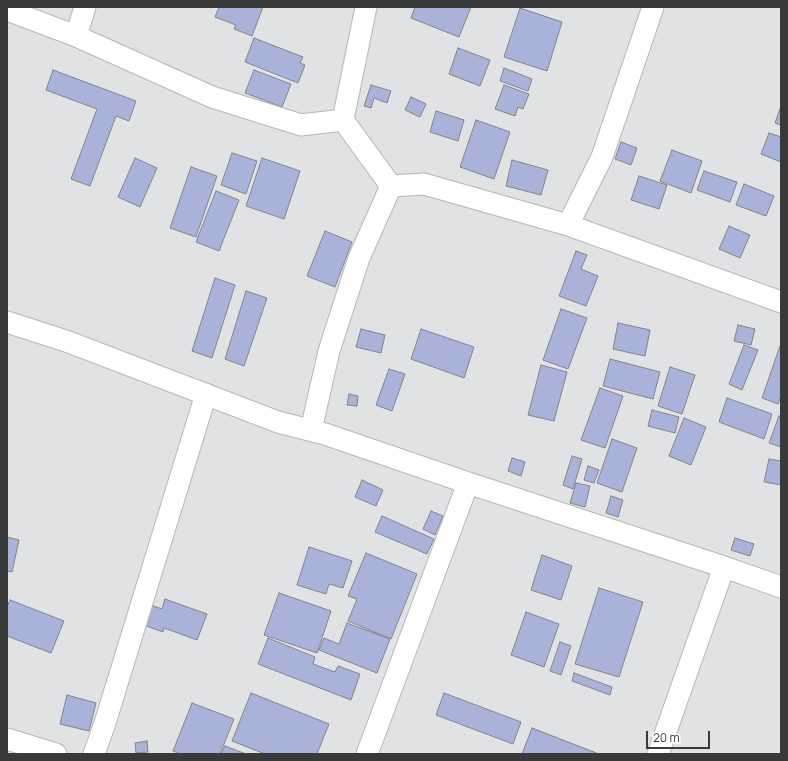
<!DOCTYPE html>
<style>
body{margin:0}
#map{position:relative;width:788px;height:761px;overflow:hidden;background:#e1e2e3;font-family:Manrope,sans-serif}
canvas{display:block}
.frame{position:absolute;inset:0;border:8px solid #383939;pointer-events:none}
.scale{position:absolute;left:646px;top:731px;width:64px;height:18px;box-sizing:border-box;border:2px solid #383939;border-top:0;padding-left:5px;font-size:12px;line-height:14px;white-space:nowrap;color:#383939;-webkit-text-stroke:3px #fff;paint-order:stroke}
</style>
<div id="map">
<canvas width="788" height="761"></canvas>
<div class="frame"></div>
<div class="scale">20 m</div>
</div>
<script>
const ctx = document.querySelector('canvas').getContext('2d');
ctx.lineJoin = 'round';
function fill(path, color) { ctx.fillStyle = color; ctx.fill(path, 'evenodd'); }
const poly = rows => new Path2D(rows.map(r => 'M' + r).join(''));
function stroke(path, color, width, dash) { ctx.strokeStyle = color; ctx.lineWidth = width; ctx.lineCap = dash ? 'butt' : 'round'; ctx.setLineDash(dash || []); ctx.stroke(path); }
const building = poly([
 [219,7,263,7,252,36,234,29,236,25,215,17,219,7],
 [415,7,471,7,459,37,411,18,415,7],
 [520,8,562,22,547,71,504,57,520,8],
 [254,38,303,57,300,63,305,65,298,83,245,62,254,38],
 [458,48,490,60,480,86,449,74,458,48],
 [504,68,532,79,528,91,500,81,504,68],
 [53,70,136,101,129,121,116,116,90,186,71,179,97,109,46,90,53,70],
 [254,70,291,84,282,107,245,93,254,70],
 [371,85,391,91,387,103,374,98,371,108,364,106,371,85],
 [504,85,529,94,523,109,518,107,515,116,495,109,504,85],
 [411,97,426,104,420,117,405,110,411,97],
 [781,106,781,125,775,123,781,106],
 [436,111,464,120,458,141,430,132,436,111],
 [476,120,510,132,494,179,460,167,476,120],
 [769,133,781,137,781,162,761,154,769,133],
 [621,142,637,148,631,165,615,159,621,142],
 [672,150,702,161,691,193,660,181,672,150],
 [232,153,257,161,246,194,221,185,232,153],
 [135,158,157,168,140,207,118,197,135,158],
 [262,158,300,171,284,219,246,206,262,158],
 [512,160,548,170,541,195,506,186,512,160],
 [191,167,217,176,196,237,170,228,191,167],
 [704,171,737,182,730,202,697,190,704,171],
 [639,176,667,185,659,209,631,200,639,176],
 [744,184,774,196,766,216,736,205,744,184],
 [216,191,239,200,219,251,196,242,216,191],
 [729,226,750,235,740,258,719,249,729,226],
 [325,231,352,242,335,287,307,276,325,231],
 [576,251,587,255,581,269,598,276,586,306,559,296,576,251],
 [215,278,235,285,212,358,192,351,215,278],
 [246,291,267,298,244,366,225,359,246,291],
 [561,309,587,318,568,369,543,360,561,309],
 [618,323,650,330,645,356,613,349,618,323],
 [738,325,755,329,751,345,734,341,738,325],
 [361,329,385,335,381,353,356,347,361,329],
 [421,329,474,347,464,378,411,359,421,329],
 [744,345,758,350,742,390,729,384,744,345],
 [780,346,781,346,781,396,778,404,762,398,780,346],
 [610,359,660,372,653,399,603,386,610,359],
 [541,365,567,372,554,421,528,415,541,365],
 [670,367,695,375,682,414,658,406,670,367],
 [389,369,405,374,392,411,376,405,389,369],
 [600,388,623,396,605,448,581,440,600,388],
 [349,394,358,396,357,406,347,405,349,394],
 [727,398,772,414,764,439,719,422,727,398],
 [652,410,679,417,675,433,648,426,652,410],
 [779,416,781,417,781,447,769,443,779,416],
 [684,418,706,427,691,465,669,456,684,418],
 [612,439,637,448,622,492,597,483,612,439],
 [572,456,582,459,573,489,563,485,572,456],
 [512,458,525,462,521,476,508,471,512,458],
 [769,459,781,461,781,485,764,482,769,459],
 [588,466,599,470,594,483,584,480,588,466],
 [362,480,383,490,376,506,355,497,362,480],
 [576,483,590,486,585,507,570,503,576,483],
 [611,496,623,500,618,517,606,513,611,496],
 [431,511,443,516,435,535,423,529,431,511],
 [382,516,434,539,427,554,375,532,382,516],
 [7,537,19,540,12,572,7,571,7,537],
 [735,538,754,544,750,556,731,550,735,538],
 [309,547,352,561,343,588,329,584,326,594,297,585,309,547],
 [366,553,417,574,391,639,348,621,357,599,348,596,366,553],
 [542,555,572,566,561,600,531,590,542,555],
 [599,588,643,602,619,677,575,664,599,588],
 [279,593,331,611,317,653,264,635,279,593],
 [165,599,207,614,197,640,164,628,163,632,141,624,148,604,162,609,165,599],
 [10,600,64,621,51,653,7,636,7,607,10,600],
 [526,612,559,624,544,667,511,655,526,612],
 [347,623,390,639,377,673,319,650,324,638,339,644,347,623],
 [268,638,315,657,313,664,335,672,338,666,360,674,351,700,258,664,268,638],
 [560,642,571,646,561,675,550,671,560,642],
 [574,673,612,687,610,695,572,681,574,673],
 [251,693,329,724,317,754,265,754,232,741,251,693],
 [444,693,521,722,513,744,436,715,444,693],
 [67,695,96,703,89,731,60,724,67,695],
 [192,703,234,719,220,754,181,754,173,751,192,703],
 [532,728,599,754,522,754,532,728],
 [147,741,148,752,136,753,135,743,147,741],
 [225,746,246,754,221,754,225,746]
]);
fill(building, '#a9b3da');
stroke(building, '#838485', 1);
const minor = poly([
 [7,10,76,36,212,97,301,125,343,120,391,186],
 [76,36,85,7],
 [343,120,366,7],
 [568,225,602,157,653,7],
 [7,322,66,341,278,422,325,434,468,483,724,567,781,587],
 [311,430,329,351,359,258,391,186,424,184,568,225,781,302],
 [7,739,56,754],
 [94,754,105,723,206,394],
 [367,754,468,483],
 [658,754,724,567]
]);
stroke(minor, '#b5b6b7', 23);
stroke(minor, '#fff', 21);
</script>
